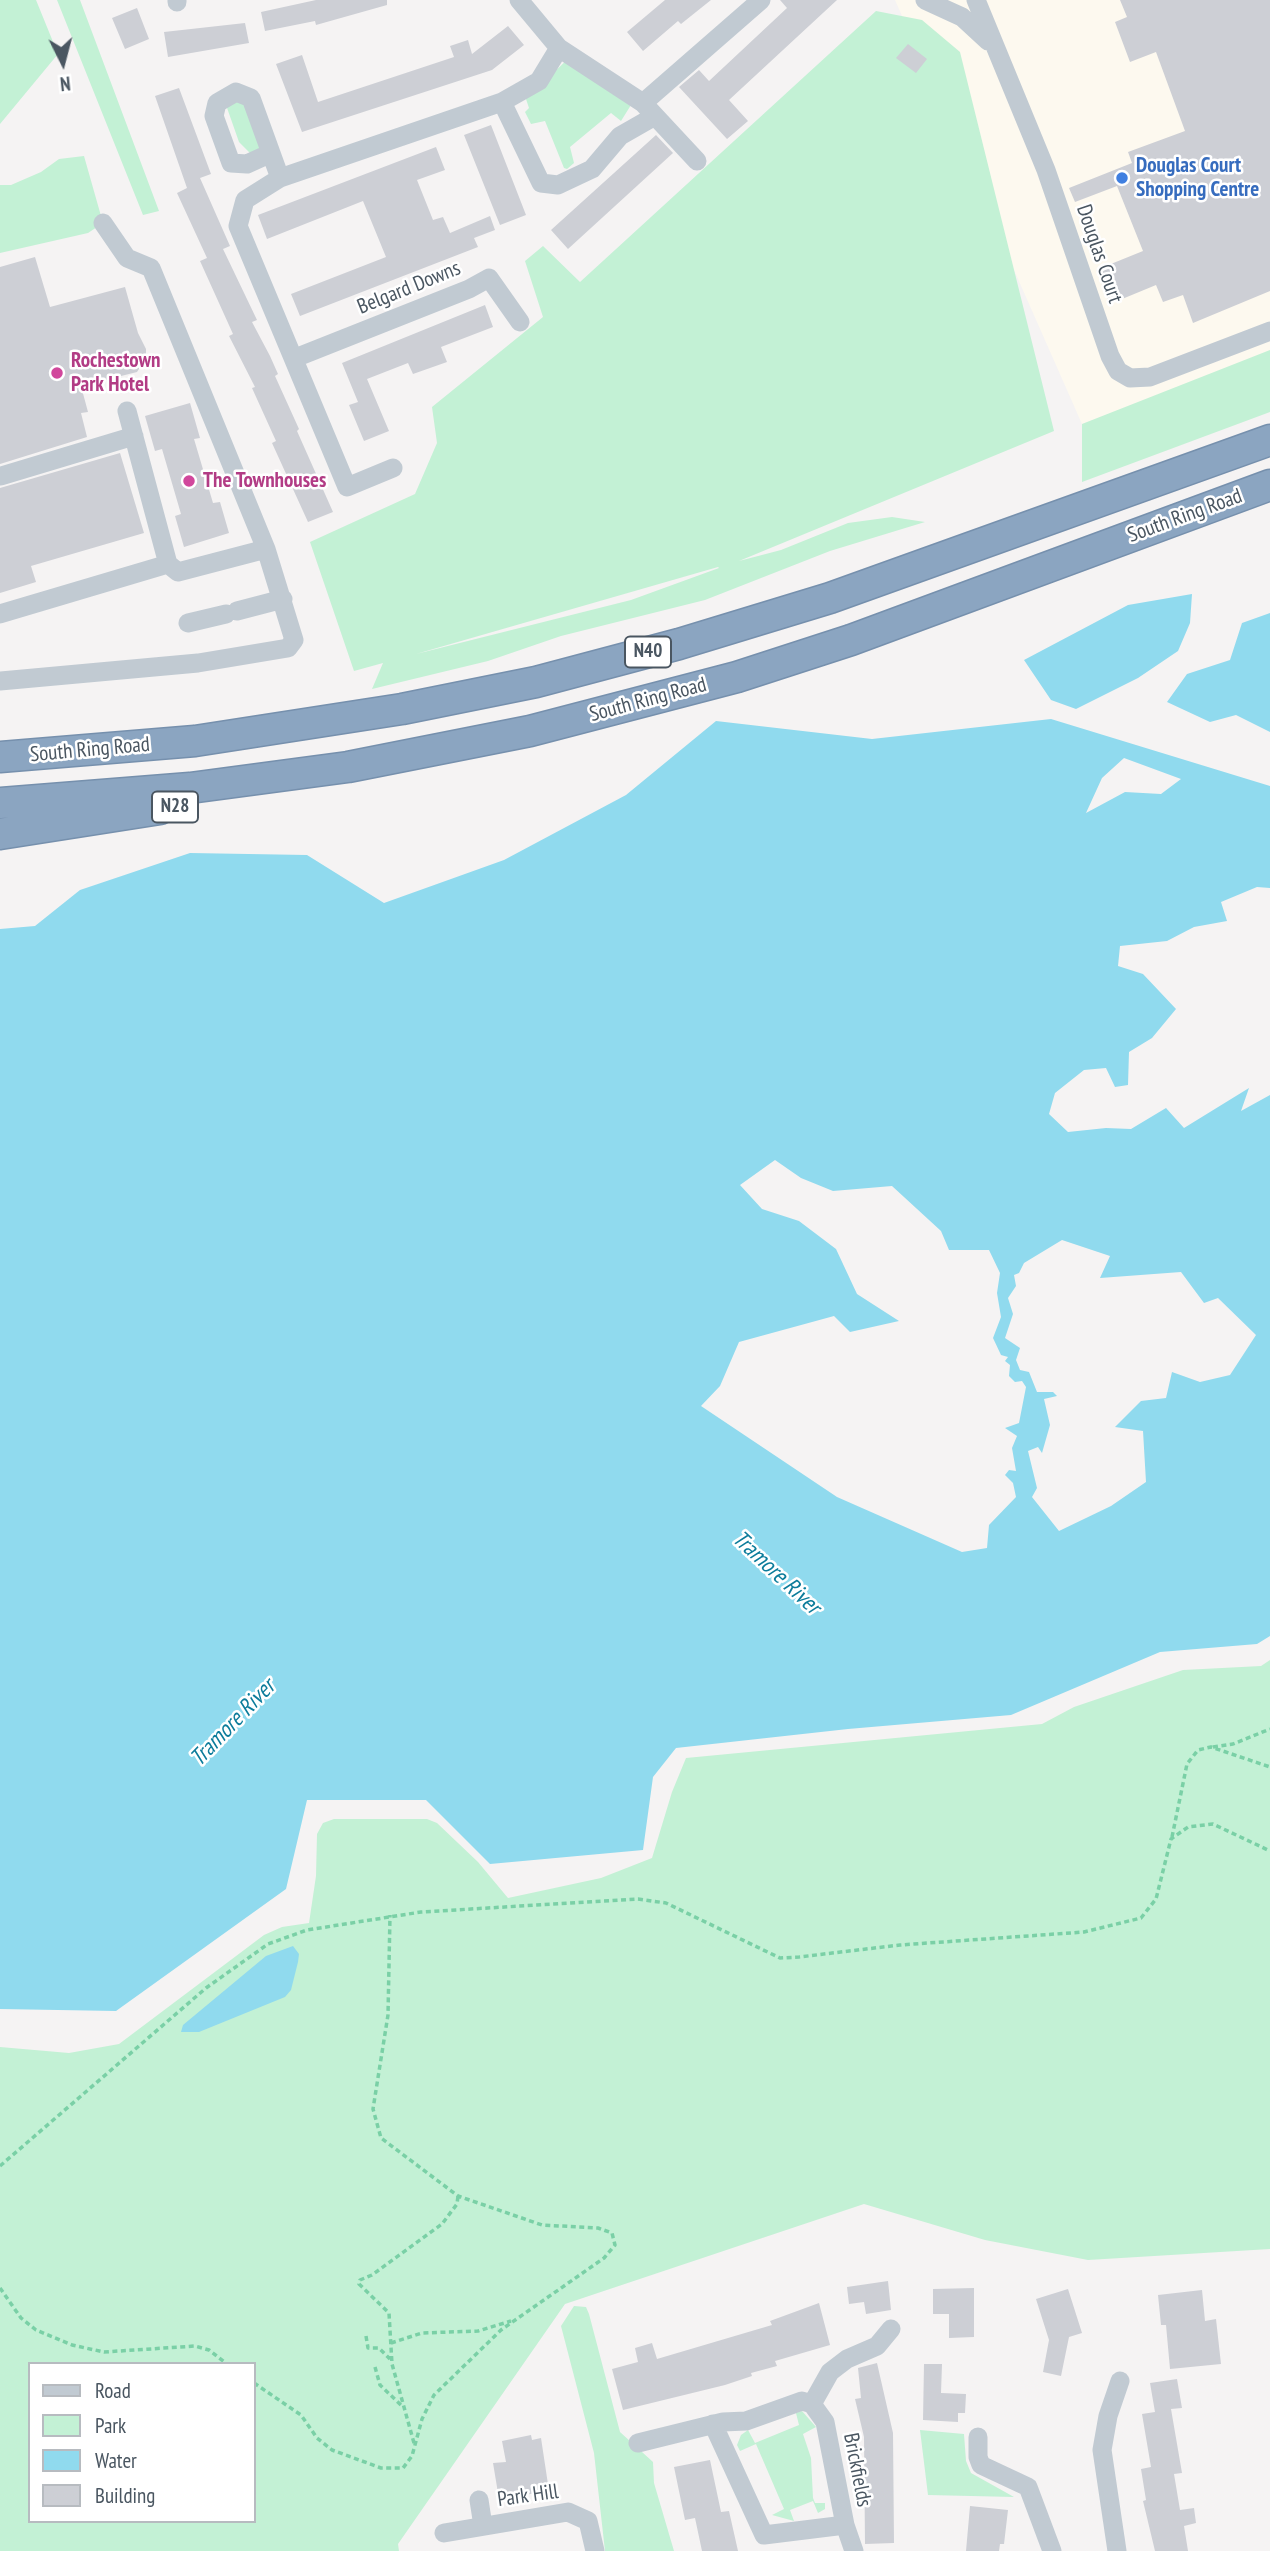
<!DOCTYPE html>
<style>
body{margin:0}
#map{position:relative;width:1270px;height:2551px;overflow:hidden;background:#f5f3f3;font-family:"PT Sans Narrow",sans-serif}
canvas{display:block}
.legend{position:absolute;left:28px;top:2362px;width:228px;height:161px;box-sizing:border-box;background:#fff;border:2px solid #b7bbc0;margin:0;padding:9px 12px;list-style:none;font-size:21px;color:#4a5661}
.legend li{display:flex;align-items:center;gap:14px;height:35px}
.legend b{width:35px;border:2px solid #b7bbc0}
.north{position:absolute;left:28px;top:28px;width:70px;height:70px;-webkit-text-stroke:5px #fff;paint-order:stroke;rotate:174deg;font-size:19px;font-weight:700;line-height:28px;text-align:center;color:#4a5661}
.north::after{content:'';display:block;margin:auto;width:24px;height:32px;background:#4a5661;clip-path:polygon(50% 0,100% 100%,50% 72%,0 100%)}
</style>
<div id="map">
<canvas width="1270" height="2551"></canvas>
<ul class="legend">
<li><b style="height:9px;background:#c1cad2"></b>Road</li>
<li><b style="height:19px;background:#c3f1d5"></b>Park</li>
<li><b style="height:19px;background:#90daee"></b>Water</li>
<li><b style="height:19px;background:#cdcfd5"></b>Building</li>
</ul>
<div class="north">N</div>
</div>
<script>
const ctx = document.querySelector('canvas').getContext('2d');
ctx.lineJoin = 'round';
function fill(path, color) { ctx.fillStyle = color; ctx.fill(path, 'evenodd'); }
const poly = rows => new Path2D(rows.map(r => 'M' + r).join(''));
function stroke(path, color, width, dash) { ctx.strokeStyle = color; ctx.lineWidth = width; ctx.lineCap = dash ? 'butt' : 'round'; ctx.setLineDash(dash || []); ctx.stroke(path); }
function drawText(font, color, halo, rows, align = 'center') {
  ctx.font = font + ' "PT Sans Narrow",sans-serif'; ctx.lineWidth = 5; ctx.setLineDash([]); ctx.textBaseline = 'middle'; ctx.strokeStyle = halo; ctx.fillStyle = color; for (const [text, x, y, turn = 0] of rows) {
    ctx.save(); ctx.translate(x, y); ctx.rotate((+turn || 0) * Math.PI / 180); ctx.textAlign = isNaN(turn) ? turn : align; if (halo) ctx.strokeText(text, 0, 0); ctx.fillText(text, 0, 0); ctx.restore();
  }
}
fill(poly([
 [895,0,1270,0,1270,357,1082,424]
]), '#fdf9ef');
fill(poly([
 [0,0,36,0,58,54,0,124],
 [57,0,80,0,159,211,143,215],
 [876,11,922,20,960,52,1054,431,739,561,781,550,848,523,892,517,925,522,830,551,705,600,561,636,488,661,372,689,383,663,354,671,310,542,415,494,437,443,432,407,543,317,525,261,543,246,580,282],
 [719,568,631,600,416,654,718,567],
 [571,56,631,105,621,121,611,113,570,147,574,163,567,169,564,168,545,121,531,124,525,112,529,108,526,99],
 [243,97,263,147,251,154,239,142,226,105],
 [84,156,103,223,88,233,0,253,0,185,11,185,41,172,59,159],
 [1270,350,1270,412,1082,482,1082,424],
 [1270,1660,1270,2249,1088,2260,985,2240,864,2204,565,2304,398,2544,399,2551,0,2551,0,2047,69,2053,119,2044,264,1935,282,1927,309,1923,316,1876,317,1834,323,1823,334,1819,427,1819,437,1823,478,1862,508,1898,601,1878,652,1858,672,1792,686,1758,1042,1724,1074,1707,1183,1670,1261,1666],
 [30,2364,254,2364,254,2521,30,2521],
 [574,2306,586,2307,589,2314,620,2432,653,2462,654,2483,674,2551,605,2551,594,2453,561,2326],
 [802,2411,816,2427,803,2434,811,2458,813,2498,815,2503,825,2503,825,2509,818,2513,813,2501,790,2510,794,2521,772,2515,784,2509,756,2444,740,2451,737,2445,741,2435,748,2430,755,2443,799,2425,796,2413],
 [920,2430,964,2434,966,2461,971,2473,1014,2497,928,2495]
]), '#c3f1d5');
fill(poly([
 [1192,594,1190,623,1178,651,1138,678,1076,709,1051,700,1024,660,1128,605],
 [1270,613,1270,732,1236,715,1210,722,1167,702,1187,674,1230,660,1242,623],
 [1051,719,1270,786,1270,888,1257,887,1221,902,1227,921,1194,927,1167,941,1120,946,1118,966,1143,974,1176,1009,1152,1038,1129,1052,1128,1085,1115,1087,1106,1068,1084,1070,1055,1093,1049,1114,1068,1132,1106,1128,1131,1129,1166,1108,1184,1128,1249,1088,1241,1111,1270,1095,1270,1636,1257,1644,1160,1652,1011,1715,848,1729,676,1748,653,1777,643,1850,490,1864,426,1800,307,1800,286,1889,116,2011,0,2009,0,929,35,926,80,890,190,853,307,855,384,903,504,860,626,795,716,721,872,739],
 [1124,758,1181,779,1161,794,1125,792,1086,813,1102,778],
 [775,1160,801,1178,833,1191,892,1186,941,1231,949,1250,989,1250,1000,1273,997,1293,1001,1317,993,1338,1001,1355,1008,1357,1005,1361,1010,1365,1009,1376,1015,1382,1022,1381,1026,1387,1019,1423,1005,1428,1017,1436,1012,1448,1016,1471,1009,1470,1005,1475,1013,1483,1016,1497,989,1525,987,1548,962,1552,837,1497,701,1406,720,1386,739,1342,834,1316,850,1332,899,1321,857,1294,836,1249,799,1221,762,1209,740,1185],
 [1062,1240,1110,1256,1100,1278,1181,1272,1204,1303,1218,1298,1256,1335,1230,1375,1200,1382,1172,1372,1166,1398,1141,1401,1115,1427,1143,1431,1146,1482,1111,1506,1059,1531,1032,1497,1037,1488,1028,1451,1038,1447,1042,1453,1050,1425,1044,1399,1057,1396,1053,1392,1037,1392,1029,1372,1020,1370,1016,1360,1020,1348,1005,1338,1013,1314,1008,1298,1016,1286,1014,1275,1019,1273,1024,1263],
 [293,1946,299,1954,298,1962,291,1990,285,1997,199,2032,181,2032,183,2025,266,1956]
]), '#90daee');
fill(poly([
 [316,0,387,0,387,5,316,25,315,21,265,31,261,12],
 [665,0,711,0,681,24,678,21,643,51,627,32],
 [780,0,837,0,729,100,748,121,727,139,679,87,699,70,709,81,787,8],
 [1120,0,1270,0,1270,291,1193,323,1183,295,1163,302,1156,285,1110,304,1096,270,1143,251,1117,186,1075,202,1069,188,1132,163,1128,152,1185,131,1156,52,1130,62,1115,22,1127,17],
 [137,8,149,39,125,49,112,18],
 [245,23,249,43,168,57,164,32],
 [508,26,524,45,492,70,302,132,276,64,302,55,318,102,454,57,450,46,468,40,472,54],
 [908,44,927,59,916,73,896,58],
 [179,88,211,174,200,178,230,246,223,249,257,320,252,322,270,356,278,374,275,376,299,429,297,431,333,512,308,522,272,443,276,441,252,388,255,387,229,336,233,334,200,261,207,258,177,193,187,188,155,96],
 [491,125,526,215,500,225,464,135],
 [656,135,673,153,568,249,551,230],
 [436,147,445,170,417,180,433,220,443,217,450,233,490,216,495,230,474,238,478,247,300,316,291,294,386,257,363,201,267,239,258,215],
 [35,257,50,307,125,287,138,333,146,349,146,358,137,372,81,386,88,412,81,413,87,437,0,464,0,267],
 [485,305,493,327,441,347,447,362,413,374,408,363,367,379,389,431,364,441,349,405,358,402,342,363],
 [190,403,200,438,194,439,213,503,220,502,229,533,184,547,175,516,181,514,162,449,155,451,145,416],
 [120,453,144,533,31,566,36,582,0,593,0,488],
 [888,2281,891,2310,866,2314,864,2302,849,2304,847,2287],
 [974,2288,974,2337,949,2338,949,2314,933,2314,933,2289],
 [1068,2289,1082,2333,1069,2337,1061,2376,1043,2372,1049,2340,1036,2299],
 [1202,2290,1205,2321,1216,2319,1221,2364,1170,2369,1166,2325,1161,2325,1158,2295],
 [819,2303,830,2345,775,2361,777,2366,751,2373,752,2376,725,2385,623,2410,612,2369,638,2362,635,2348,652,2343,657,2359,772,2325,770,2321],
 [877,2363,893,2433,894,2543,865,2544,864,2437,855,2399,861,2398,858,2368],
 [924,2364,942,2364,941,2393,966,2394,965,2413,958,2413,958,2422,923,2420],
 [1177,2379,1182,2408,1171,2409,1182,2473,1174,2474,1180,2510,1194,2508,1196,2523,1184,2526,1188,2551,1155,2551,1143,2501,1146,2500,1141,2469,1151,2467,1142,2414,1155,2412,1150,2383],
 [531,2435,532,2440,541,2438,549,2491,499,2499,493,2463,506,2462,502,2441],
 [710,2460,721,2512,729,2511,738,2551,702,2551,695,2518,685,2520,674,2467],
 [970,2506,1008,2510,1004,2544,1000,2544,999,2551,966,2551]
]), '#cdcfd5');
const highway = poly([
 [0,757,195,741,402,709,536,682,679,644,830,598,1270,440],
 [0,803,190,788,348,767,530,731,737,677,851,640,1270,485],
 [0,834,160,809]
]);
stroke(highway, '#7690ad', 33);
stroke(poly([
 [1213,1747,1233,1744,1270,1729],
 [1172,1837,1187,1764,1198,1750,1211,1747,1270,1767],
 [0,2166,206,1988,268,1944,307,1930,421,1912,638,1899,666,1903,780,1958,799,1957,900,1945,1084,1932,1141,1918,1156,1899,1171,1839,1188,1827,1213,1824,1270,1851],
 [0,2288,21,2318,36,2330,72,2345,104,2352,195,2346,209,2350,227,2364],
 [366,2336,368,2348,379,2348,390,2359],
 [391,2343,422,2333,478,2331,511,2321],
 [375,2367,380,2385,402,2406],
 [254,2383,301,2415,317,2438,332,2450,381,2468,403,2468,412,2456,422,2419,434,2395,501,2330,604,2258,615,2245,612,2233,598,2228,542,2225,458,2196,381,2138,373,2109,388,2015,390,1915],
 [414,2443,392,2364,389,2313,359,2284,360,2280,372,2275,442,2224,457,2204,458,2196]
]), '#7ad0a6', 3.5, [5, 3.5]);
stroke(poly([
 [177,0,177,2],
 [519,0,559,48,643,103,697,161],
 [925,0,962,17,988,41],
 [976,0,1046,170,1110,356,1118,371,1130,378,1150,377,1270,331],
 [559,48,539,81,502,102,541,183,558,185,592,169,620,136,655,116],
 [643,103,761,0],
 [269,154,247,164,231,163,214,116,217,103,236,92,251,98,280,178],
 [295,358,469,289,489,278,520,322],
 [127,411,168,564,178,572,266,549],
 [393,468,347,487,238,226,245,200,280,178,502,102],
 [1,476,134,436],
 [237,611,283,599],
 [0,614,168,564],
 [188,623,226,614],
 [0,681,198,663,288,648,294,640,266,549,151,268,127,258,103,223],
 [812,2404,830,2372,847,2359,877,2346,891,2329],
 [713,2424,764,2535,845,2525],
 [978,2437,978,2457,981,2465,1028,2487,1052,2551],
 [638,2443,723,2422,746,2421,802,2401,812,2404,825,2422,845,2525,854,2551],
 [479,2500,483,2526],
 [444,2533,568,2512,588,2521,595,2551],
 [1117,2551,1102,2450,1108,2416,1120,2381]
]), '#c1cad2', 19);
stroke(highway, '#8ba5c1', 30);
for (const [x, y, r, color] of [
 [1122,178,7,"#3f7fe0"],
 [57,373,7,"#d1479c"],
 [189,481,7,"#d1479c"]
]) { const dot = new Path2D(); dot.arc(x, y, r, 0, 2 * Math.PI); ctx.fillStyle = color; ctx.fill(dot); stroke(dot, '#fff', 2.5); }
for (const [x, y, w] of [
 [648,652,46],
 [175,807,46]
]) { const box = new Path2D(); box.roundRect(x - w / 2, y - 15.5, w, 31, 5); ctx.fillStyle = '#fff'; ctx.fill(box); stroke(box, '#4a5661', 2); }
drawText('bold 19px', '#4a5661', null, [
 ["N40",648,652],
 ["N28",175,807]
]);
drawText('bold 21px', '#366cbe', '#fff', [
 ["Douglas Court",1136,166],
 ["Shopping Centre",1136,190]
], 'left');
drawText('21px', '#4a5661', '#fff', [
 ["Douglas Court",1099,254,71],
 ["Belgard Downs",409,288,-22],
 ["South Ring Road",1185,516,-20],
 ["South Ring Road",648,700,-15],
 ["South Ring Road",90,750,-5],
 ["Brickfields",857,2470,79],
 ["Park Hill",528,2496,-8]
]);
drawText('bold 21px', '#b23c85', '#fff', [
 ["Rochestown",71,361],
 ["Park Hotel",71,385],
 ["The Townhouses",203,481]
], 'left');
drawText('italic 23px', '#0c7c9b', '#fff', [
 ["Tramore River",776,1573,43],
 ["Tramore River",233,1723,-46]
]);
</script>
